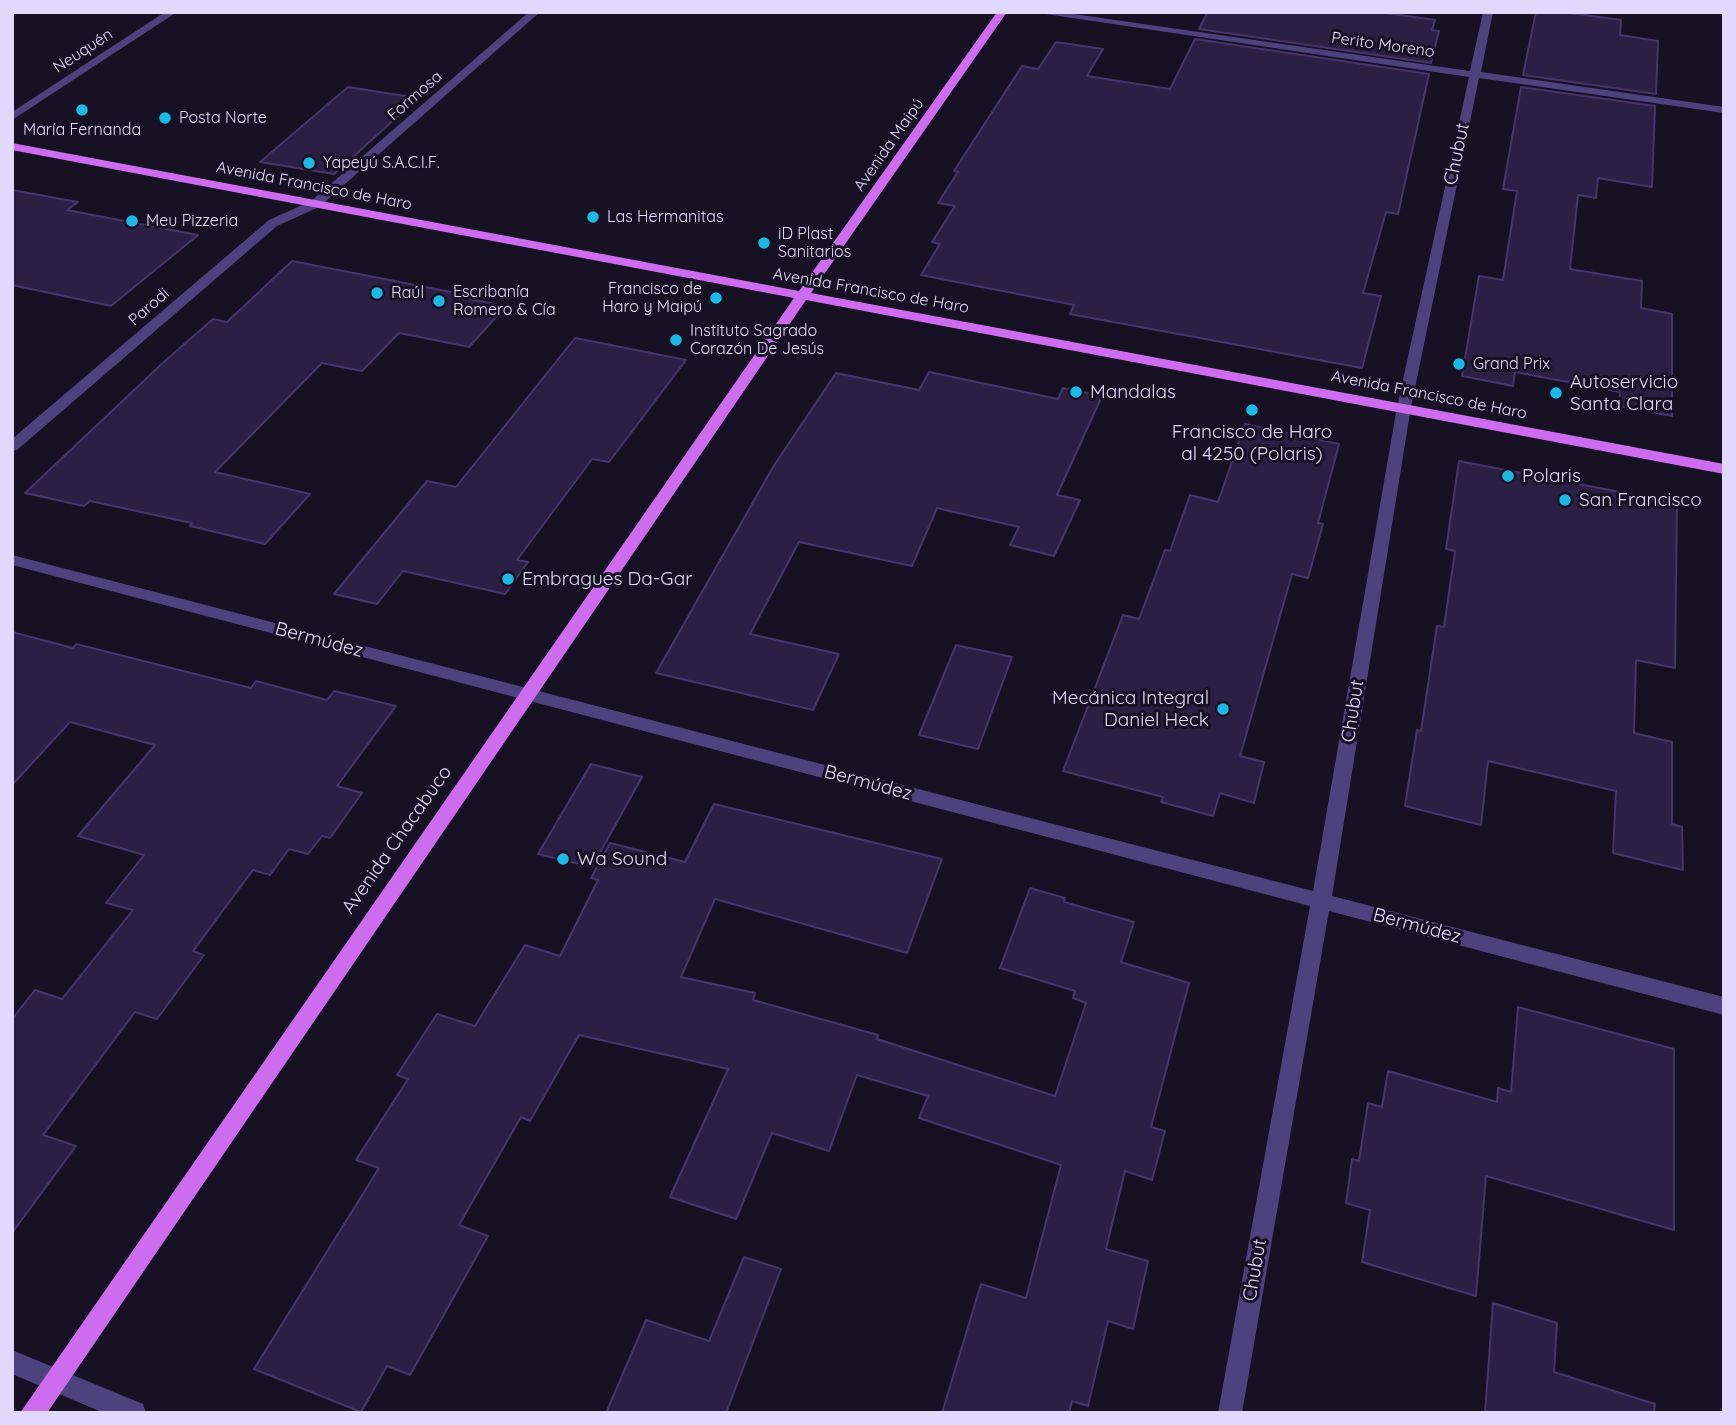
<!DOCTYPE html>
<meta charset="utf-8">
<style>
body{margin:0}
#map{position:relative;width:1736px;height:1425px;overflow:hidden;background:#171124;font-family:Quicksand,sans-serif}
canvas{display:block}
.frame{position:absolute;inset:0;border:14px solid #e0d9fb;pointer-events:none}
</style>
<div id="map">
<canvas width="1736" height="1425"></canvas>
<div class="frame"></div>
</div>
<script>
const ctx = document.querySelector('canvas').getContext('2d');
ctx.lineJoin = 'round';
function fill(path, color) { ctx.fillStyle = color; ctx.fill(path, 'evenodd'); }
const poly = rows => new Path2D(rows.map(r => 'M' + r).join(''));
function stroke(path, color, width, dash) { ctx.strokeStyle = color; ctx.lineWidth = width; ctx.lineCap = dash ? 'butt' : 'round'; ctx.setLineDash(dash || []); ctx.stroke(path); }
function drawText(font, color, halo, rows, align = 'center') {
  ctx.font = font + ' Quicksand,sans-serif'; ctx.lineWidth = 6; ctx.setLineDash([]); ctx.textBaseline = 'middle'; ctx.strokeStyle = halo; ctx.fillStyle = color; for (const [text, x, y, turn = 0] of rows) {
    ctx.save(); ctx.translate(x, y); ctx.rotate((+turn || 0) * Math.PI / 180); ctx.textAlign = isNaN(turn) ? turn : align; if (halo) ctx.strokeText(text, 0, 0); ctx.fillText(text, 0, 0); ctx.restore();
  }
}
const building = poly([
 [1208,12,1379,12,1435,20,1432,30,1439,31,1431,63,1199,29,1208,12],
 [1536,12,1563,12,1621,20,1620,35,1658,41,1656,94,1523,75,1536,12],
 [1195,39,1429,74,1398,214,1386,212,1363,293,1381,296,1362,368,1070,314,1074,305,921,275,940,244,932,242,955,206,938,203,958,172,954,171,1022,66,1038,69,1056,42,1103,49,1087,76,1170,89,1195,39],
 [348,87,418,98,334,174,260,162,348,87],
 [1521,87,1655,106,1652,187,1598,178,1596,198,1578,195,1570,269,1642,281,1641,308,1672,314,1672,416,1619,406,1620,392,1515,372,1513,386,1462,376,1479,276,1503,280,1517,191,1503,189,1521,87],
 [12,190,78,202,67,210,198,235,111,306,12,285,12,190],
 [292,261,456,293,453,296,506,306,469,347,399,333,362,371,322,363,215,472,310,494,265,544,190,526,192,523,90,501,84,506,25,493,166,360,213,319,227,322,292,261],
 [575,338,686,360,609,462,592,459,517,560,528,562,505,594,403,571,377,604,334,594,427,481,456,487,575,338],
 [929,372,1058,399,1063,388,1102,396,1057,495,1080,500,1054,556,1010,545,1019,527,937,508,912,566,799,542,750,634,839,654,813,710,656,673,773,467,836,373,919,390,929,372],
 [1245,424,1339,444,1318,523,1323,524,1308,578,1292,574,1240,756,1264,762,1254,803,1220,793,1213,816,1161,802,1163,797,1063,771,1123,615,1139,619,1165,550,1170,551,1190,495,1218,502,1245,424],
 [1459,461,1677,503,1675,668,1636,660,1634,733,1672,742,1672,824,1682,827,1683,870,1613,853,1616,791,1488,761,1481,825,1405,806,1417,730,1421,731,1437,626,1444,627,1455,551,1446,549,1459,461],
 [12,632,73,648,76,644,251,688,256,681,327,700,334,691,396,706,337,786,362,793,330,838,322,836,308,854,289,849,270,875,253,870,193,951,204,955,157,1019,135,1012,43,1135,76,1146,12,1233,12,1019,35,990,62,999,133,910,106,903,144,855,78,836,155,745,70,722,12,785,12,632],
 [956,645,1012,657,978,749,919,735,956,645],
 [591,764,642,777,592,867,538,854,591,764],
 [714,804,942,859,907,953,715,899,681,977,755,993,753,1000,878,1035,877,1039,1055,1096,1086,1003,1073,998,1075,991,1000,968,1030,888,1065,898,1064,902,1134,922,1121,962,1189,983,1151,1127,1165,1131,1152,1180,1125,1171,1106,1249,1148,1261,1133,1329,1108,1321,1088,1406,1072,1401,1069,1413,942,1413,981,1284,1026,1298,1061,1165,919,1118,928,1096,857,1075,829,1151,772,1133,736,1219,670,1197,728,1069,579,1035,530,1121,521,1117,459,1225,488,1236,410,1375,387,1366,361,1412,254,1369,379,1168,356,1160,408,1079,397,1075,437,1014,475,1026,525,945,560,956,598,880,591,878,610,843,685,862,714,804],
 [1518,1007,1674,1049,1674,1230,1486,1176,1476,1296,1362,1262,1370,1210,1346,1203,1352,1159,1359,1161,1368,1103,1382,1107,1388,1071,1497,1102,1498,1088,1511,1092,1518,1007],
 [744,1257,781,1269,726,1413,606,1413,646,1320,709,1341,744,1257],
 [1493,1303,1557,1323,1554,1372,1655,1404,1654,1413,1485,1413,1493,1303]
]);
fill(building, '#2b2043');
stroke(building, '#46346c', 2);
fill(poly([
 [165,12,177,12,12,120,12,112,165,12],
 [529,12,540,12,319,207,277,226,17,450,12,451,12,439,269,220,311,201,529,12],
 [1032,12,1060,12,1470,71,1483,12,1493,12,1481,72,1724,107,1724,113,1479,78,1411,407,1332,896,1724,997,1724,1015,1329,911,1242,1413,1218,1413,1310,906,12,565,12,555,1313,891,1397,407,1469,77,1032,12],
 [12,1350,143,1404,146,1413,104,1413,12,1374,12,1350]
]), '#4b427e');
fill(poly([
 [997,12,1007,12,811,293,1724,464,1724,474,806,300,47,1413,20,1413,794,298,12,150,12,143,799,291,997,12]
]), '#cd6cef');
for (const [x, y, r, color] of [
 [82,110,7,"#1abae5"],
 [165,118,7,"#1abae5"],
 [309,163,7,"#1abae5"],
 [593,217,7,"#1abae5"],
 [132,221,7,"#1abae5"],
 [764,243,7,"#1abae5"],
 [377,293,7,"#1abae5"],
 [716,298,7,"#1abae5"],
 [439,301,7,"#1abae5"],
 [676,340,7,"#1abae5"],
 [1459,364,7,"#1abae5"],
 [1076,392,7,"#1abae5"],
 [1556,393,7,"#1abae5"],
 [1252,410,7,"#1abae5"],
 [1508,476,7,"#1abae5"],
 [1565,500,7,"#1abae5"],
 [508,579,7,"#1abae5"],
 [1223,709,7,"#1abae5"],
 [563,859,7,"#1abae5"]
]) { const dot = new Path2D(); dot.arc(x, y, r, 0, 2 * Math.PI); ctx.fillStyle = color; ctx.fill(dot); stroke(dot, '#171124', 2.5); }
drawText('16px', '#e0d9fb', '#171124', [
 ["Perito Moreno",1383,45,8],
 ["Neuquén",83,51,-33],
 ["Formosa",415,96,-41],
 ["Avenida Maipú",889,145,-55],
 ["Avenida Francisco de Haro",314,186,11],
 ["Avenida Francisco de Haro",871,291,10],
 ["Parodi",149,307,-41],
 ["Avenida Francisco de Haro",1429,395,11]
]);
drawText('16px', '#e0d9fb', '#171124', [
 ["Posta Norte",179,118],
 ["María Fernanda",82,130,"center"],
 ["Yapeyú S.A.C.I.F.",323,163],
 ["Las Hermanitas",607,217],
 ["Meu Pizzeria",146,221],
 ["iD Plast",778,234],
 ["Sanitarios",778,252],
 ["Francisco de",702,289,"right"],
 ["Haro y Maipú",702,307,"right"],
 ["Escribanía",453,292],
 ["Romero & Cía",453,310],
 ["Raúl",391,293],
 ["Instituto Sagrado",690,331],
 ["Corazón De Jesús",690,349],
 ["Grand Prix",1473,364]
], 'left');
drawText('19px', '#e0d9fb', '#171124', [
 ["Chubut",1457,154,-78],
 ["Bermúdez",319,640,15],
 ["Chubut",1353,711,-81],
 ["Bermúdez",868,783,15],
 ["Avenida Chacabuco",397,840,-55],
 ["Bermúdez",1417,926,15],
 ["Chubut",1255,1270,-80]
]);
drawText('19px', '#e0d9fb', '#171124', [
 ["Autoservicio",1570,382],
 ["Santa Clara",1570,404],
 ["Mandalas",1090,392],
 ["Francisco de Haro",1252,432,"center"],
 ["al 4250 (Polaris)",1252,454,"center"],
 ["Polaris",1522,476],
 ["San Francisco",1579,500],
 ["Embragues Da-Gar",522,579],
 ["Mecánica Integral",1209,698,"right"],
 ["Daniel Heck",1209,720,"right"],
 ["Wa Sound",577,859]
], 'left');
</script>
